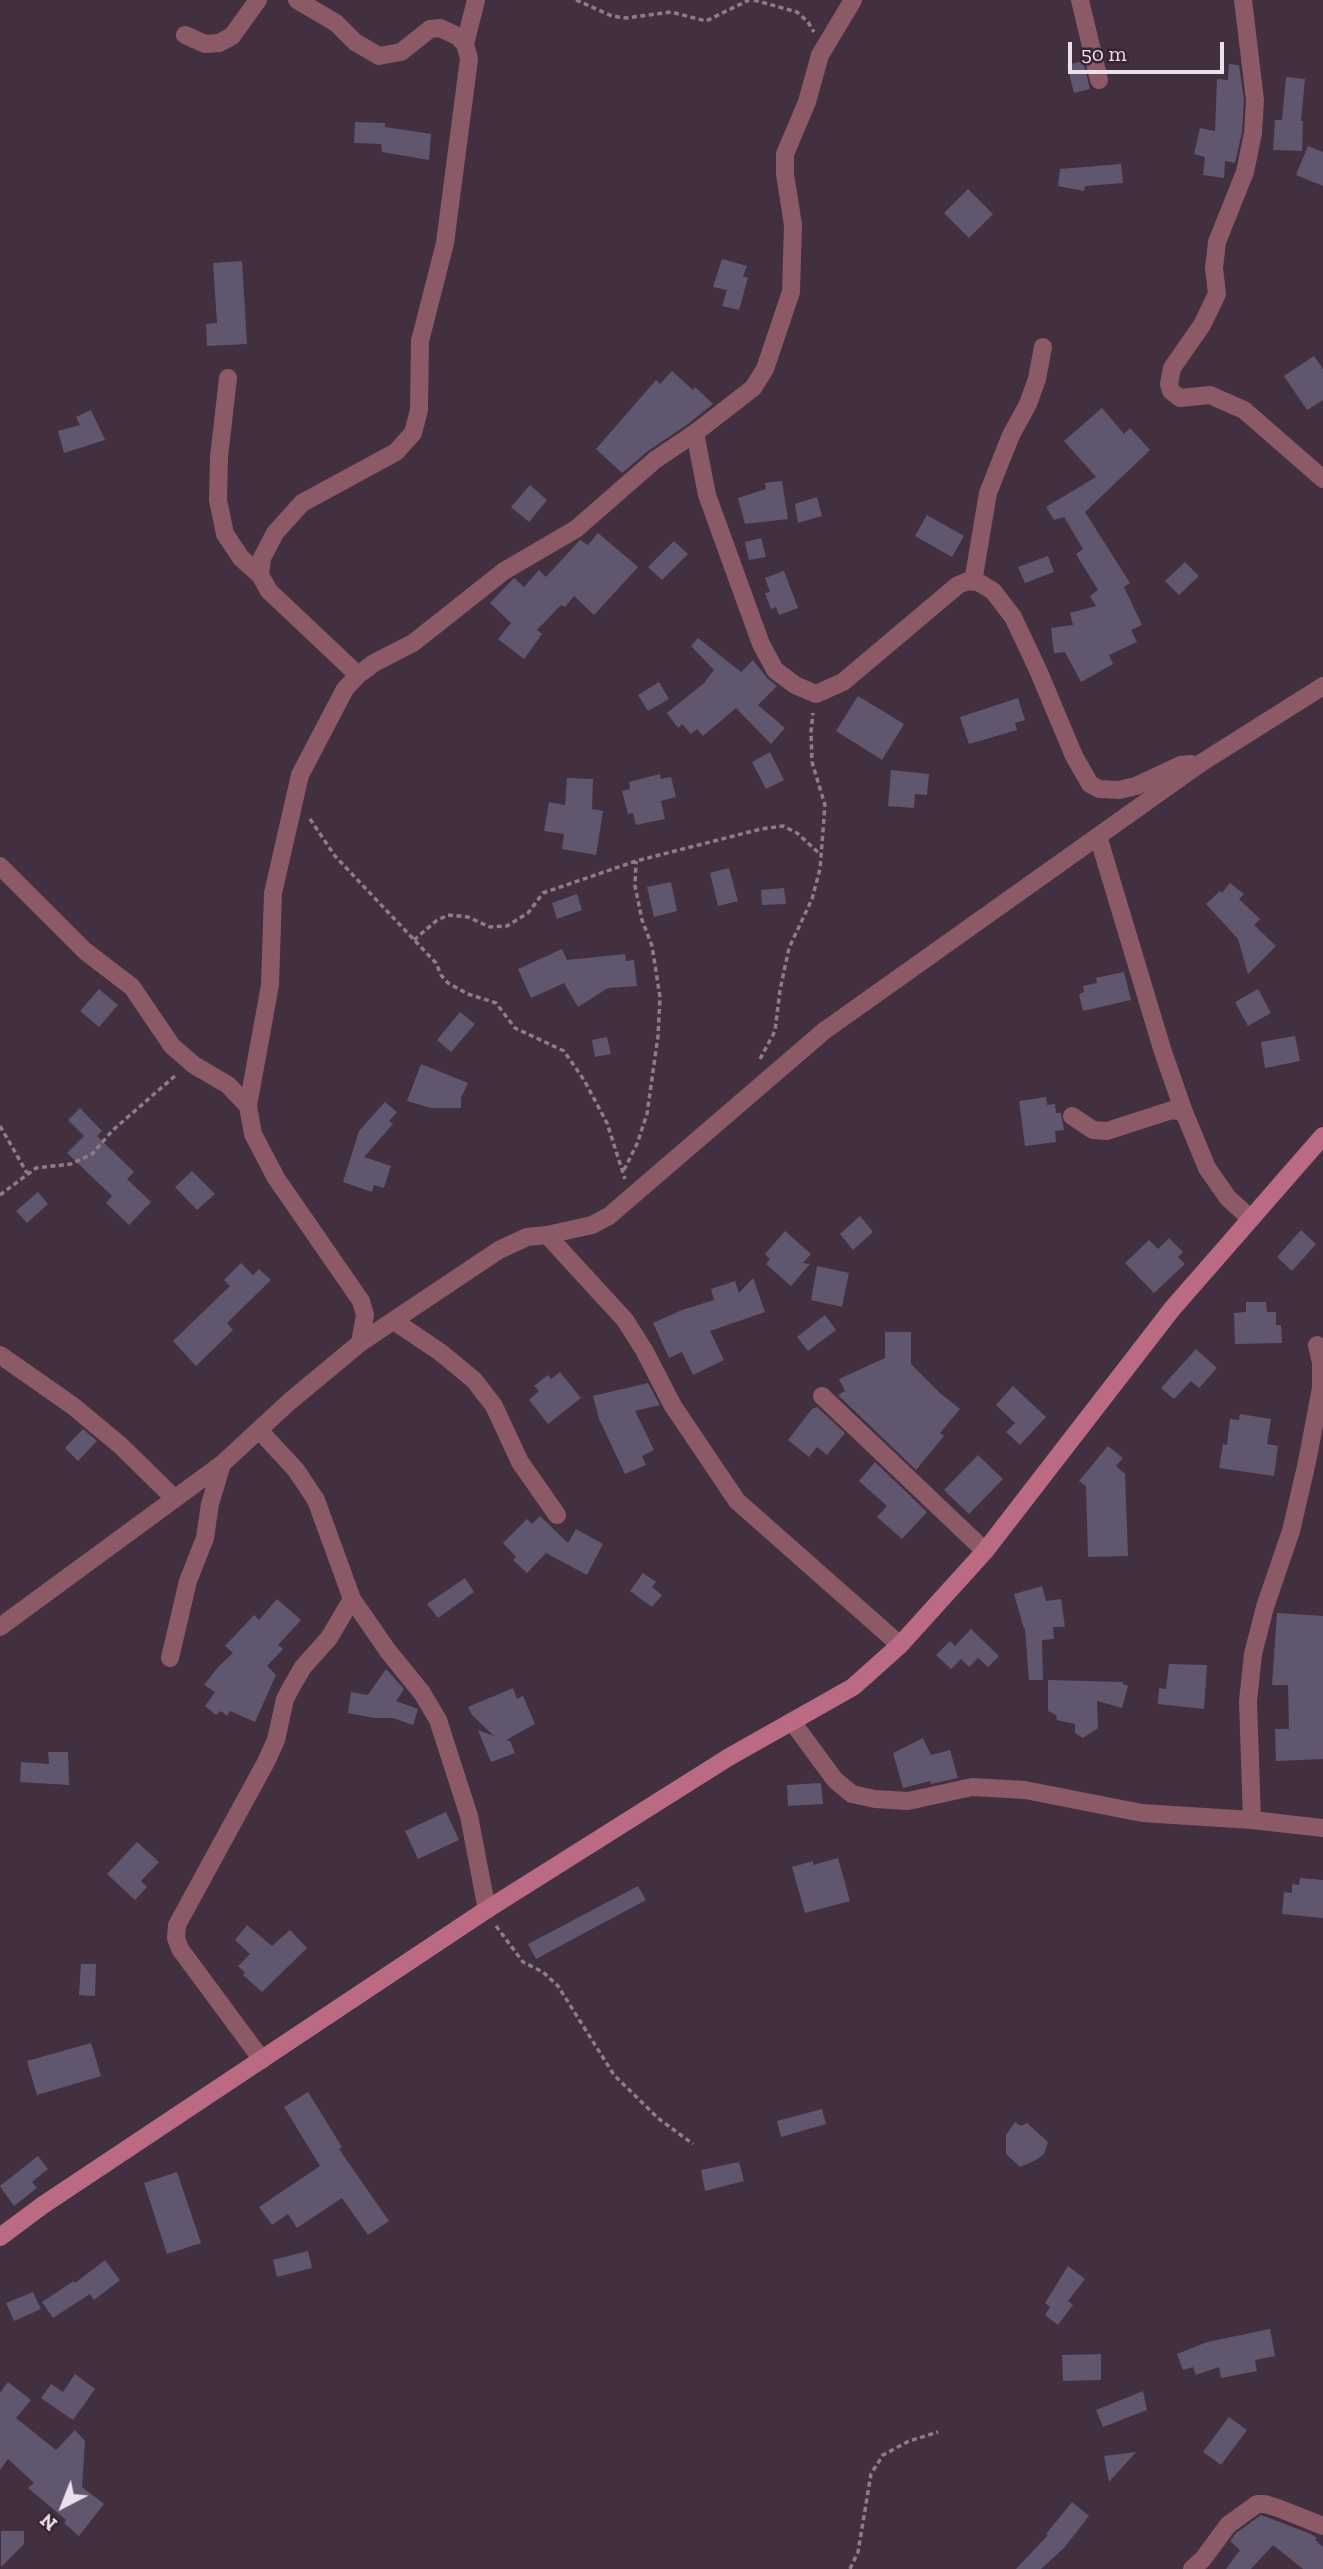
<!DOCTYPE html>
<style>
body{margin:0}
#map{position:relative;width:1323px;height:2569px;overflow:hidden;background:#422f3f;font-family:"Zilla Slab",serif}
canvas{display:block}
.north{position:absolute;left:28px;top:2471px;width:70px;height:70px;-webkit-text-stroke:5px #382534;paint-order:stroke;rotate:222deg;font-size:19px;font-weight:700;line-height:28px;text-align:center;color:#ece0ea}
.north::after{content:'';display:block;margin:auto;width:24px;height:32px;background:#ece0ea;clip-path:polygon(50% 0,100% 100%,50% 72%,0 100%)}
.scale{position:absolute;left:1068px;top:42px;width:156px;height:32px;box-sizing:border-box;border:4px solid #ece0ea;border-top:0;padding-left:9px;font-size:21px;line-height:24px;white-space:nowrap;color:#ece0ea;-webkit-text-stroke:5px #382534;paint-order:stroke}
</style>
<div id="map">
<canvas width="1323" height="2569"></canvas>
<div class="north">N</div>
<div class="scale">50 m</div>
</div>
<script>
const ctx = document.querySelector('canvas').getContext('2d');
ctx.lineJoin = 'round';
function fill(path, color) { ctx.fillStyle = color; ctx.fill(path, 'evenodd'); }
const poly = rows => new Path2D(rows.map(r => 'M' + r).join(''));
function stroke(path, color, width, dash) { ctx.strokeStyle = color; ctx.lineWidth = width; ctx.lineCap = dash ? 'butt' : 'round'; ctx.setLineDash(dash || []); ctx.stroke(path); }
fill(poly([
 [1083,61,1090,89,1074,93,1067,65],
 [1229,64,1239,65,1244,100,1242,132,1235,163,1225,161,1224,178,1203,175,1205,157,1194,154,1200,128,1215,131,1217,79,1228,80],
 [1286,77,1305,79,1301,121,1303,121,1302,151,1273,150,1275,120,1282,120],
 [355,122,385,123,385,127,431,134,429,160,382,152,381,144,354,143],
 [1308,146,1323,152,1323,186,1296,175],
 [1121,164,1123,183,1085,186,1084,191,1058,186,1060,169],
 [968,189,993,214,969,238,944,213],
 [722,259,747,266,743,276,748,278,739,310,722,306,727,290,713,287],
 [242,261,247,344,207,346,206,324,217,323,213,263],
 [1314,356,1323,369,1323,400,1307,410,1284,376],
 [672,371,693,390,695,387,713,404,688,424,648,451,622,473,596,449,656,380,660,384],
 [1102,408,1124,434,1130,428,1150,450,1085,512,1130,583,1124,587,1142,625,1131,630,1137,642,1109,655,1113,664,1081,682,1065,652,1054,653,1051,628,1073,625,1070,613,1096,606,1090,596,1098,590,1076,554,1083,549,1064,517,1054,520,1046,507,1096,477,1064,441],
 [91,410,105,440,64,453,58,431,80,425,76,417],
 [782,481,788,519,745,524,738,498,766,489,765,483],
 [530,485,547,500,529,522,511,507],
 [817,497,822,516,798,523,795,504],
 [927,515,964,536,952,557,915,536],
 [598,533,638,567,594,615,574,596,565,607,561,605,537,630,542,634,524,659,498,639,511,623,490,603,514,578,524,587,539,570,546,577,580,540,588,545],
 [761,538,766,557,749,560,745,542],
 [674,541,688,554,662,580,648,567],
 [1048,556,1054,572,1025,583,1018,567],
 [1185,562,1199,576,1179,595,1165,581],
 [784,571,798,608,779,615,776,607,771,609,765,593,770,592,765,578],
 [698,638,741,672,753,660,768,679,777,686,758,705,785,728,771,744,736,708,703,736,697,729,691,734,682,724,678,728,667,713,704,683,714,670,691,646],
 [659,682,669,699,648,711,638,695],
 [858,696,904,724,882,760,836,731],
 [1018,698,1025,720,1015,723,1017,730,969,744,960,717],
 [770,752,784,780,766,789,752,762],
 [891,770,929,774,927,795,915,794,914,808,888,806],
 [660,774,661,779,671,777,676,797,661,801,665,819,636,825,633,813,628,814,622,791,630,789,629,782],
 [567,778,593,779,592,809,603,811,596,855,562,849,564,834,544,831,549,802,565,805],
 [729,868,738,901,718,906,710,873],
 [671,882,677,911,654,917,647,887],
 [1230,883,1244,894,1239,899,1260,919,1254,925,1276,946,1248,974,1238,939,1206,904,1220,891,1222,893],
 [784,888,786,904,762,905,761,890],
 [577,894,582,910,557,919,552,903],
 [562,949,567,960,625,954,626,961,634,960,637,986,608,988,578,1007,564,983,531,998,518,969],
 [1124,972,1131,1000,1083,1011,1079,994,1084,992,1083,986,1097,983,1096,978],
 [99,989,118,1005,99,1027,80,1011],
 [1258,989,1271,1013,1248,1026,1235,1002],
 [460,1012,475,1024,451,1052,437,1040],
 [1295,1036,1300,1061,1265,1068,1261,1042],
 [607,1037,611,1054,595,1057,592,1040],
 [421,1064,468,1083,461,1098,461,1108,431,1108,407,1101],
 [1046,1097,1047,1105,1055,1104,1056,1113,1061,1113,1064,1130,1055,1131,1056,1142,1025,1146,1019,1101],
 [385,1102,397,1112,389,1121,393,1124,364,1157,391,1166,384,1188,374,1185,372,1192,343,1182,359,1131],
 [80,1108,102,1131,97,1136,134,1172,127,1179,151,1202,129,1225,106,1203,112,1196,67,1153,84,1136,68,1120],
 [192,1171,215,1194,197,1210,175,1187],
 [38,1192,48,1204,27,1223,16,1211],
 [860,1216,873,1232,853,1250,840,1234],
 [1301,1230,1316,1244,1292,1271,1277,1257],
 [785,1231,811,1254,803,1263,810,1264,791,1286,766,1264,770,1259,765,1254],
 [1169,1238,1183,1252,1178,1257,1185,1264,1154,1293,1125,1263,1149,1240,1158,1249],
 [241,1263,253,1275,259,1269,271,1280,227,1323,233,1330,196,1366,173,1341,230,1286,224,1280],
 [817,1266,849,1273,842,1307,811,1300],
 [753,1278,765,1312,710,1331,724,1360,693,1375,682,1352,669,1358,653,1323,682,1310,714,1300,711,1289,735,1281,739,1293],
 [1246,1302,1266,1302,1267,1312,1276,1312,1276,1325,1281,1325,1282,1343,1235,1344,1234,1313,1246,1312],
 [825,1315,836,1330,808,1351,797,1337],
 [885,1332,911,1332,911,1364,941,1394,960,1409,940,1433,944,1436,916,1470,838,1395,845,1391,839,1379,885,1358],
 [1196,1349,1217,1368,1199,1388,1191,1381,1174,1399,1161,1388],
 [560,1372,581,1398,548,1424,529,1400,539,1391,534,1386,548,1375,551,1379],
 [648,1383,660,1405,635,1411,654,1450,642,1456,646,1465,625,1474,599,1419,593,1396],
 [1013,1386,1046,1417,1020,1445,1006,1432,1015,1423,996,1405],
 [817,1407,845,1433,827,1455,817,1447,809,1457,788,1440,812,1409],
 [1240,1414,1271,1419,1267,1444,1278,1446,1274,1476,1219,1468,1223,1444,1227,1445,1230,1419,1239,1420],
 [83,1429,97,1441,78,1461,65,1448],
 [1108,1446,1123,1458,1116,1466,1125,1474,1128,1556,1088,1557,1086,1486,1079,1481],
 [978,1455,1003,1479,969,1514,944,1490],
 [875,1462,927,1512,902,1539,877,1517,887,1506,859,1481],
 [540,1516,568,1543,576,1529,603,1544,587,1575,546,1553,527,1573,513,1560,516,1557,503,1543,527,1519,532,1524],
 [643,1573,656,1582,652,1587,662,1595,652,1607,630,1591],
 [465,1578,474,1592,438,1618,427,1604],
 [1042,1586,1046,1601,1061,1599,1065,1627,1053,1627,1054,1639,1042,1640,1043,1680,1029,1680,1025,1628,1024,1629,1014,1594],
 [277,1599,301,1620,278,1645,283,1649,267,1666,276,1675,255,1722,230,1711,227,1716,221,1711,216,1715,205,1706,215,1692,204,1685,218,1667,233,1653,225,1646,254,1615,259,1620],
 [1277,1613,1323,1616,1323,1759,1276,1761,1275,1729,1289,1729,1288,1685,1272,1685],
 [971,1629,999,1656,988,1667,978,1658,969,1667,961,1659,951,1669,936,1655,950,1641,955,1646],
 [1169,1664,1207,1665,1204,1709,1158,1704,1159,1688,1166,1689],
 [386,1669,404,1689,396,1701,418,1709,413,1725,393,1718,374,1718,348,1713,351,1692,368,1695],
 [1048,1680,1123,1682,1123,1684,1128,1686,1122,1708,1097,1701,1098,1728,1083,1738,1075,1733,1075,1724,1057,1720,1056,1715,1048,1711],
 [513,1688,517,1699,523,1696,535,1724,506,1740,510,1741,515,1753,491,1762,478,1730,494,1736,472,1715,468,1707],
 [923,1738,931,1755,950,1750,958,1778,931,1784,930,1781,903,1788,893,1753],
 [48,1752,68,1752,69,1785,20,1782,21,1762,49,1764],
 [821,1783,823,1804,788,1806,787,1785],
 [446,1812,459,1840,418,1859,405,1831],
 [137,1842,159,1862,141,1881,147,1887,135,1900,107,1874],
 [838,1858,850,1901,805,1913,792,1867,813,1861,813,1865],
 [1300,1878,1323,1880,1323,1918,1282,1914,1284,1892,1292,1893,1292,1884,1299,1885],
 [638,1886,646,1900,536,1959,528,1944],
 [247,1925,272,1946,290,1930,307,1948,262,1992,243,1975,245,1973,238,1966,250,1954,235,1940],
 [81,1964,96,1964,95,1996,79,1995],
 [91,2043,101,2076,37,2095,27,2061],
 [308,2092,342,2147,339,2149,389,2221,368,2235,342,2198,297,2228,288,2214,272,2225,259,2207,320,2166,284,2107],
 [822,2109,826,2124,781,2137,777,2121],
 [1015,2122,1021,2126,1027,2123,1048,2142,1044,2154,1036,2160,1020,2167,1006,2154,1006,2135],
 [38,2156,48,2169,32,2182,37,2188,14,2206,0,2186],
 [739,2162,744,2181,705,2191,701,2170],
 [177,2172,201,2243,167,2254,144,2183],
 [308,2251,312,2268,277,2277,273,2260],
 [105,2260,120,2280,94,2300,90,2294,53,2318,42,2302,74,2281,75,2283],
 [1068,2266,1085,2279,1068,2301,1073,2305,1058,2325,1045,2315,1050,2307,1045,2303],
 [33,2292,41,2309,14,2321,6,2303],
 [1270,2329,1275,2356,1255,2360,1257,2371,1221,2378,1219,2367,1196,2375,1193,2367,1183,2370,1177,2354,1207,2342],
 [1101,2354,1101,2380,1063,2381,1062,2355],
 [75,2374,95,2389,73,2420,41,2398,51,2384,63,2392],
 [8,2382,31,2400,16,2418,56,2450,75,2430,85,2441,82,2487,104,2504,79,2536,64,2523,66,2520,28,2488,34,2483,8,2459,0,2470,0,2393],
 [1143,2391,1147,2410,1103,2427,1096,2410],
 [1229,2417,1247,2430,1221,2465,1203,2452],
 [1136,2452,1109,2482,1104,2456],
 [1072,2502,1089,2516,1064,2548,1041,2569,1016,2569,1048,2535,1046,2534],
 [1261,2515,1311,2534,1317,2538,1315,2540,1323,2547,1323,2569,1303,2569,1273,2545,1251,2569,1226,2569,1240,2550,1230,2541,1236,2533],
 [1,2531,24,2531,24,2544,1,2567]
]), '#60576e');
stroke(poly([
 [576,0,612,16,626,18,671,12,706,21,749,0],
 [754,0,797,12,808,22,814,32],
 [310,819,335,856,436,963,441,975,448,983,468,994,496,1003,515,1028,564,1051,584,1080,607,1123,625,1179],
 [414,940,436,921,448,915,468,917,490,927,507,926,528,913,543,893,636,861,761,829,783,826,797,833,821,855],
 [760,1059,775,1031,780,990,789,948,812,899,820,869,825,805,812,762,811,732,813,713],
 [0,1126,27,1173],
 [624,1170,637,1144,647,1114,658,1036,660,997,652,946,642,920,635,886,636,861],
 [0,1195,36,1168,71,1164,92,1154,113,1130,176,1075],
 [496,1926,523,1962,543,1972,558,1986,614,2075,659,2119,693,2144],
 [850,2569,858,2552,871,2474,883,2455,909,2441,938,2432]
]), '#8d7d8b', 3.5, [5, 3.5]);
stroke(poly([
 [297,0,336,23,355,42,379,56,401,52,430,29,440,28,457,36,465,44,469,59,445,243,420,341,419,410,413,433,396,452,302,503,275,533,262,558,260,575,269,591,358,675],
 [1080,0,1099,80],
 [1243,0,1255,100,1253,133,1245,172,1217,242,1214,268,1217,294,1202,325,1172,368,1169,384,1171,391,1180,398,1210,395,1244,410,1323,479],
 [185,35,205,44,219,43,232,36,258,0],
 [465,44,476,0],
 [228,378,219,457,218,500,225,534,241,558,260,575],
 [695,433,707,495,761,644,775,670,795,685,816,694,843,682,958,585,968,581,978,582,993,591,1013,617,1038,670,1074,756,1090,784,1099,789,1119,790,1136,786,1181,765,1191,764],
 [973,582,988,493,1011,435,1028,404,1037,379,1043,347],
 [1098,836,1163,1052,1184,1112,1207,1168,1228,1198,1250,1218],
 [0,866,85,951,132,987,172,1046,194,1065,228,1085,248,1106],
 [1072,1116,1093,1130,1107,1131,1172,1110,1184,1112],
 [547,1235,625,1320,644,1350,673,1406,737,1501,900,1645],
 [394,1321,440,1352,474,1380,494,1406,520,1462,557,1515],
 [360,1343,365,1315,361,1301,276,1178,253,1134,248,1106,270,985,273,893,300,775,345,689,358,675,374,663,413,643,504,571,576,529,655,460,695,433,753,388,765,369,791,292,793,225,785,174,785,154,807,102,820,55,853,0],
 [0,1355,73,1406,121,1446,175,1499],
 [822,1396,985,1551],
 [259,1430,296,1470,316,1500,352,1599,388,1651,422,1693,438,1720,469,1816,487,1910],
 [0,1627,222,1464,289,1402,360,1343,499,1250,527,1237,547,1235,592,1225,609,1216,824,1031,1201,763,1323,686],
 [170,1658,188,1581,205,1538,210,1504,222,1464],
 [793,1723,835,1780,852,1794,875,1799,908,1801,972,1787,1025,1790,1142,1813,1252,1820,1323,1828],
 [1252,1820,1248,1701,1253,1654,1265,1607,1291,1531,1307,1462,1321,1388,1321,1363,1317,1345],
 [262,2060,180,1949,176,1938,177,1925,266,1762,276,1740,285,1699,292,1686,303,1667,329,1638,352,1599],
 [1192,2569,1203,2559,1228,2525,1257,2504,1265,2504,1278,2508,1323,2526]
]), '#8c5967', 18);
stroke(poly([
 [0,2237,43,2205,483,1912,729,1757,853,1687,900,1645,985,1551,1172,1309,1323,1136]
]), '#ba6b83', 18);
</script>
